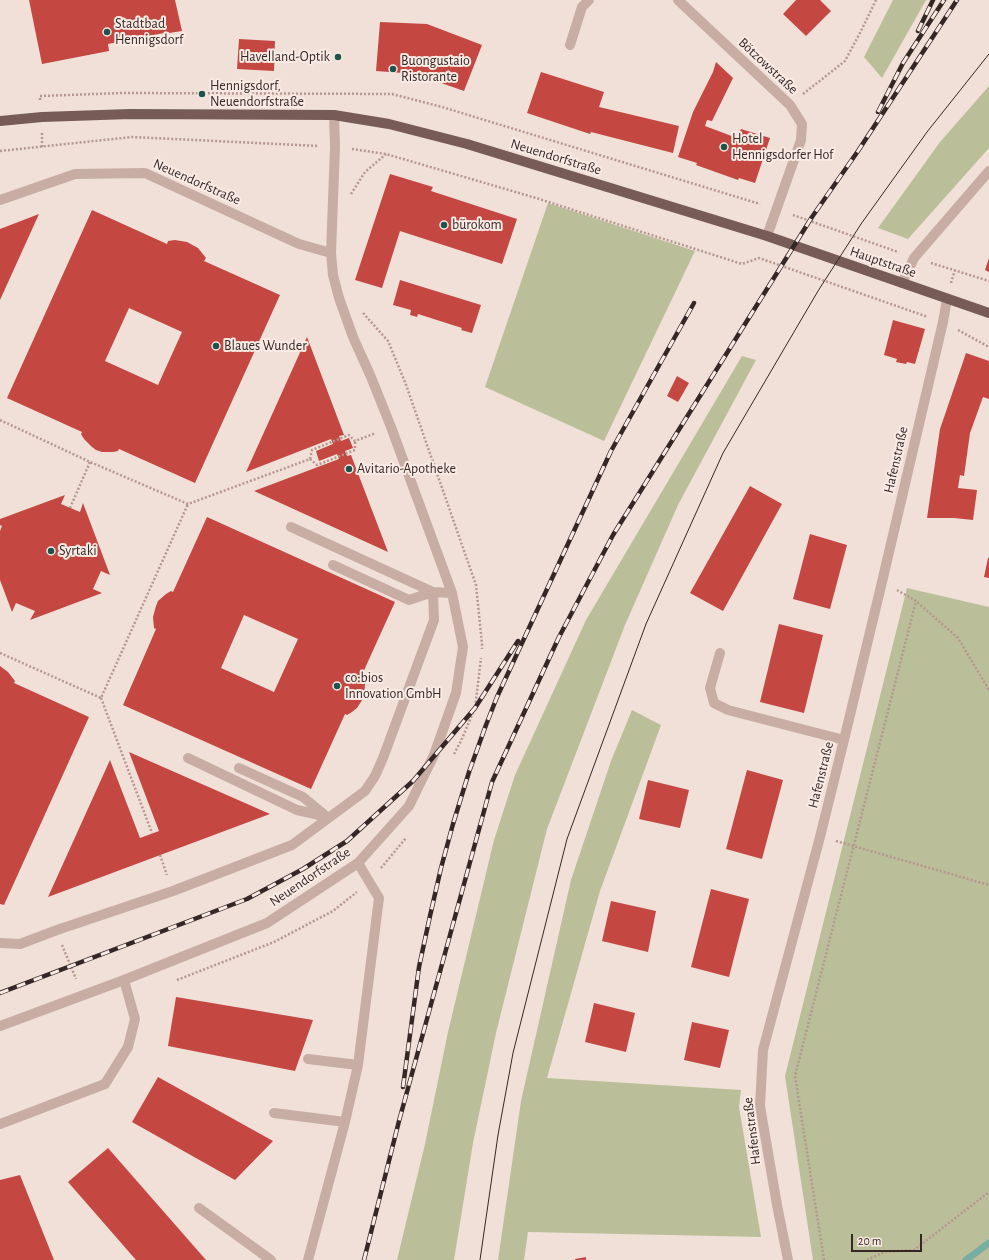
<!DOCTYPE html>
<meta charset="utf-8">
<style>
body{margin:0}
#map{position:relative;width:989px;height:1260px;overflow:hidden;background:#f1e0d8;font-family:"Alegreya Sans",sans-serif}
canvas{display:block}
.scale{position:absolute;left:851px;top:1234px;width:71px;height:18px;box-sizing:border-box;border:2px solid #342726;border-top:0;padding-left:5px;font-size:12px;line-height:14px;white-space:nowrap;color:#342726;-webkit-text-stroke:3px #f9ebe4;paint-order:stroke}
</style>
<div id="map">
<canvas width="989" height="1260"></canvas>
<div class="scale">20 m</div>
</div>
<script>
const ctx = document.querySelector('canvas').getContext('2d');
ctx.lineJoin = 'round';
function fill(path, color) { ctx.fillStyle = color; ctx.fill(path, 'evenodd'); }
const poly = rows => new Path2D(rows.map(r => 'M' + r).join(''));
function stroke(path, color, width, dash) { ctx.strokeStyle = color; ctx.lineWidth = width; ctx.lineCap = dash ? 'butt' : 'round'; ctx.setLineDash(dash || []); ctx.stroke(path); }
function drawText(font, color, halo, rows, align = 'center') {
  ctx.font = font + ' "Alegreya Sans",sans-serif'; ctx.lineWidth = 4; ctx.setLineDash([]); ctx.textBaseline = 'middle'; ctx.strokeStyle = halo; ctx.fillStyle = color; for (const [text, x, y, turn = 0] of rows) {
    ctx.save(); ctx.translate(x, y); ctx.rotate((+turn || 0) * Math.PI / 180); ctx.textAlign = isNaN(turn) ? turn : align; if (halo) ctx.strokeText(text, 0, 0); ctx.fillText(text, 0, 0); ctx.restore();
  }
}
fill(poly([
 [893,0,926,0,882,78,864,57],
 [989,86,989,148,908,239,878,228,940,142],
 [548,203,695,251,604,441,485,387],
 [742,356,756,360,678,505,625,625,547,829,496,1033,473,1143,454,1260,397,1260,425,1144,448,1032,494,840,515,775,586,620],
 [907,588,989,607,989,1260,813,1260,785,1076],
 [632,710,661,725,600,891,547,1078,741,1090,739,1107,761,1237,528,1232,524,1260,498,1260,521,1101,571,880,611,761]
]), '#babf99');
stroke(poly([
 [966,1260,989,1243]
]), '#78ada4', 7);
fill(poly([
 [29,0,175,0,182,31,169,33,169,32,108,44,109,51,42,64],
 [796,0,820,0,831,11,806,36,783,14],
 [380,22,427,24,482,45,464,91,416,74,376,71],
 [239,39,275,41,274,71,237,69],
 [716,62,733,78,712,121,707,120,705,126,737,138,741,129,770,138,755,183,739,178,738,180,696,165,697,163,678,157,693,112,713,72],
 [541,72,604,92,599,107,679,126,673,153,591,132,590,134,527,113],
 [390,174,433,187,431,191,517,219,502,264,400,231,382,288,355,280],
 [92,210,167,244,168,241,175,240,187,242,198,248,206,258,204,261,280,295,195,483,119,449,118,451,113,452,102,452,96,450,92,447,84,439,81,434,82,432,7,398],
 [129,308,182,332,158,385,105,361],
 [39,214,0,300,0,229],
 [989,258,989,272,985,270],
 [400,280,481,305,472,333,461,330,462,328,418,314,417,317,410,315,411,310,393,305],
 [893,320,925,329,915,364,907,362,906,364,896,362,897,359,884,355],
 [307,337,344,435,339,436,341,441,349,438,353,448,345,451,347,456,351,455,388,552,254,491,339,459,337,454,319,461,316,451,333,444,331,439,246,472],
 [966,353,989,361,989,399,983,397,970,433,964,476,960,475,958,488,977,490,973,520,954,518,927,518,940,429],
 [677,376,689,383,678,402,667,396],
 [750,486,782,504,723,611,690,593],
 [65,495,61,504,80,512,83,503,110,575,101,571,93,589,102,593,30,620,35,611,16,603,12,612,0,580,0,531,2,526,0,525,0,519],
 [207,517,395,602,361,677,364,678,365,684,364,697,357,708,352,712,347,715,345,714,311,789,123,705,156,629,154,628,153,617,156,606,158,601,166,594,171,591,173,592],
 [244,615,298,639,274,692,221,668],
 [810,534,847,545,830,609,793,599],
 [988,558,989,558,989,578,984,577],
 [779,624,823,635,804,713,760,702],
 [0,666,8,672,15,681,14,683,89,717,4,905,0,904],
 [129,752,270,814,48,897,110,760,140,838,159,831],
 [747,770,783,780,762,859,726,849],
 [648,780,689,790,680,828,639,819],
 [711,889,749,899,729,977,691,967],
 [611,901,656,911,648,952,602,941],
 [176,997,313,1020,295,1071,168,1046],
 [594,1003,635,1013,626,1052,585,1042],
 [692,1022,729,1030,720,1068,684,1060],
 [158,1077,273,1141,235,1180,132,1122],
 [108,1148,206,1260,136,1260,68,1182],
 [20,1175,54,1260,0,1260,0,1180],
 [586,1257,586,1260,575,1260,575,1259]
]), '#c44742');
stroke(poly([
 [803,94,845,61,861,31,876,0],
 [40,100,40,96,123,93,392,94,442,107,760,204],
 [42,133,42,147],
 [352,149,386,154,536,198,742,264,759,258,928,317],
 [0,151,132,137,319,146],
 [351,194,365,172,386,154],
 [793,215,898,252],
 [931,263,989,281],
 [951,283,955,270],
 [363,313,388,341,405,382,476,585,482,644,482,649],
 [958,330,989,347],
 [0,420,90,462,188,504,310,459,312,450,349,435,355,441,376,433],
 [310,459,317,465,355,450,355,441],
 [70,508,90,462],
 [897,590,916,601,958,638,989,690],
 [0,653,101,698,188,504],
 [101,698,152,833],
 [454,754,461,741,475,708,481,658],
 [836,841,989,885],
 [160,855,167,875],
 [381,868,406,838],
 [62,945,76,979],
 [177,980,274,942,333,911,357,892],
 [824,1260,795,1076,916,601],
 [867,1260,884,1252,914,1250,989,1192]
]), '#b4978f', 2.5, [2, 2]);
stroke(poly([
 [678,0,790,105,802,124,801,140,767,236],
 [570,45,582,7,589,0],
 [0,200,75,174,145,173,299,244,331,253],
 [902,283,914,258,989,171],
 [291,527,433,592],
 [333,565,409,600,433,592],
 [720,653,710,688,714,703,728,710,844,740],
 [188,758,297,810,328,817],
 [239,768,303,797,326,816],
 [0,943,20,944,57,930,173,891,292,845,365,791,375,776,383,758,434,620,433,592,452,593],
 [0,1026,124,980,267,923,358,863,409,806,434,755,456,693,463,647,452,593,391,427,371,377,353,337,339,298,333,275,331,253,335,147,334,115],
 [308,1059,358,1065],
 [274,1113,345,1122],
 [0,1124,105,1084,128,1047,135,1019,124,980],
 [199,1208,271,1260],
 [308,1260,345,1122,358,1065,379,898,358,863],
 [788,1260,777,1205,760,1106,763,1050,820,837,844,740,882,582,943,322,947,299]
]), '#c8ada5', 10);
stroke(poly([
 [0,121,42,117,130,114,334,115,389,124,467,144,767,236,989,313]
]), '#765b57', 10);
stroke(poly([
 [480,1260,498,1135,513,1053,567,839,646,624,723,453,818,291,861,224,927,132,989,54]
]), '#342726', 1);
const rail = poly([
 [918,31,933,0],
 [878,112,903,63,944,0],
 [0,993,247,899,303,869,347,841,413,781,475,708,518,641],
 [403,1087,419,967,430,916,441,868,453,824,469,772,486,725,497,697,611,451,694,303],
 [364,1260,399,1121,492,782,559,637,613,535,812,217,858,151,957,0]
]);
stroke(rail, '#342726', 4.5);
stroke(rail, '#f9ebe4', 3, [9]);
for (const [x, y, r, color] of [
 [107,32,4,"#1c544d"],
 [338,57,4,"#1c544d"],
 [393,69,4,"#1c544d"],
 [202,94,4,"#1c544d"],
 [724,147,4,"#1c544d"],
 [444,225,4,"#1c544d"],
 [216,346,4,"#1c544d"],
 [349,469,4,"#1c544d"],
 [51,551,4,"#1c544d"],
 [337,686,4,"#1c544d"]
]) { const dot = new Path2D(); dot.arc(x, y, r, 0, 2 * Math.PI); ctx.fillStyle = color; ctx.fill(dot); stroke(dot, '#f9ebe4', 1.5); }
drawText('14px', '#342726', '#f9ebe4', [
 ["Stadtbad",115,24],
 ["Hennigsdorf",115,40],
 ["Havelland-Optik",330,57,"right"],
 ["Buongustaio",401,61],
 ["Ristorante",401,77],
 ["Hennigsdorf,",210,86],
 ["Neuendorfstraße",210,102],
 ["Hotel",732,139],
 ["Hennigsdorfer Hof",732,155],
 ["bürokom",452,225],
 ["Blaues Wunder",224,346],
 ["Avitario-Apotheke",357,469],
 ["Syrtaki",59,551],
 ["co:bios",345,678],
 ["Innovation GmbH",345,694]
], 'left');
drawText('14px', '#342726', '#f9ebe4', [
 ["Bötzowstraße",768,66,43],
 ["Neuendorfstraße",556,157,17],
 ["Neuendorfstraße",197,182,24],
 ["Hauptstraße",883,262,19],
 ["Hafenstraße",896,460,-77],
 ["Hafenstraße",821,775,-76],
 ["Neuendorfstraße",310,877,-34],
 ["Hafenstraße",752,1131,-97]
]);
</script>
